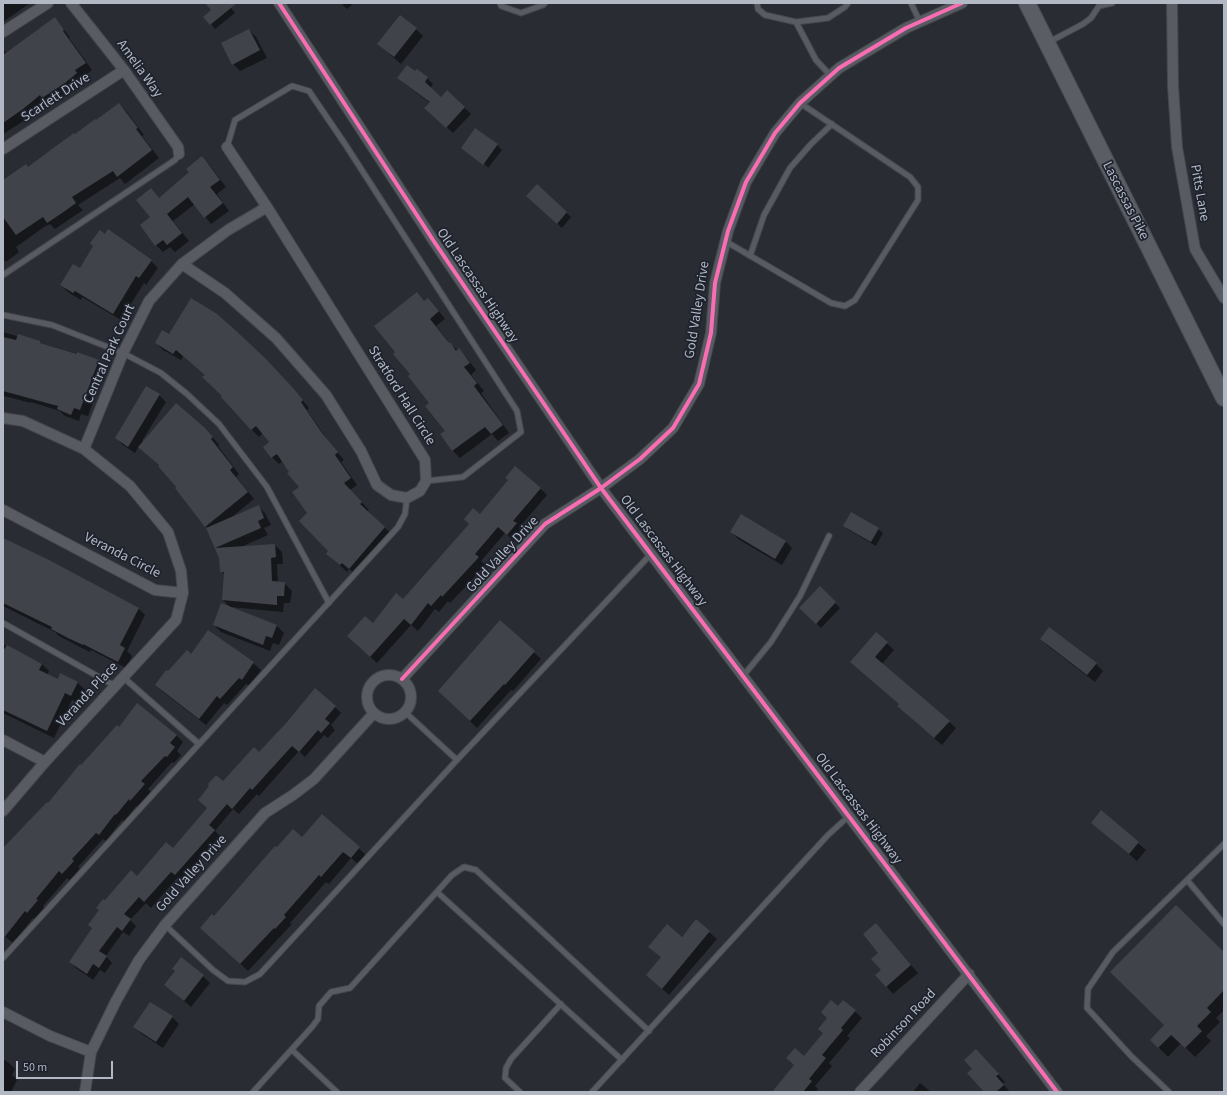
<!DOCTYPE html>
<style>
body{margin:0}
#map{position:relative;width:1227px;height:1095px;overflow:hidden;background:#292c33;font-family:"Source Sans 3",sans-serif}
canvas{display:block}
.frame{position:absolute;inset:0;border:4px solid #b2b8c4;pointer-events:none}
.scale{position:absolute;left:16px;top:1061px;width:97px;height:18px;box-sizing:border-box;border:2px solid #b2b8c4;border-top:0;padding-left:5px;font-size:12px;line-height:14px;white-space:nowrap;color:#b2b8c4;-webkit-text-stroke:3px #1d222d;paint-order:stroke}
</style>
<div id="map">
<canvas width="1227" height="1095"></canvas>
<div class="frame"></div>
<div class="scale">50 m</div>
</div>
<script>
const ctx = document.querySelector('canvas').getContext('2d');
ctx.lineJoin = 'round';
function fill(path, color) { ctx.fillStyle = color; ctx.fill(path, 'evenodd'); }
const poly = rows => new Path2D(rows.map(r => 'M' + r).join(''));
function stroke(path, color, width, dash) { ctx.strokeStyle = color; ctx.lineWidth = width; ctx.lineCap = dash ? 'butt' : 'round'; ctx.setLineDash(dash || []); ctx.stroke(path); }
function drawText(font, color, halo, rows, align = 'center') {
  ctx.font = font + ' "Source Sans 3",sans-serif'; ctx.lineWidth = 3.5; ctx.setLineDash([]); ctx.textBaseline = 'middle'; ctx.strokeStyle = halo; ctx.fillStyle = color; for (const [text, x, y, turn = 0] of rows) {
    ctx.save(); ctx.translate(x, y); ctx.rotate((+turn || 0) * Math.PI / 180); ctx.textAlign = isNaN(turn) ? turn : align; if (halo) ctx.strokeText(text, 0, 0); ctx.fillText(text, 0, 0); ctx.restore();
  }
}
fill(poly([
 [3,3,30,3,3,22],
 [207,3,227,3,235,13,215,29,211,24,212,10],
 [341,3,354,3,347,9],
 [55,19,70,37,69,38,92,70,82,78,84,81,72,90,50,104,48,102,31,116,5,133,3,132,3,53,5,51,7,53],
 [416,29,423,36,401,64,378,44],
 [249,30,256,37,267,58,240,71,233,64],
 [398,78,427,78,433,84,430,88,441,98,447,91,471,114,453,133,432,114,430,103,405,84],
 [119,104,126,111,144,135,142,136,159,158,125,184,120,178,78,205,83,210,55,229,50,224,44,227,16,247,19,252,6,262,5,260,3,262,3,181,28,168,97,122],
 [497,145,502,150,488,168,488,167,462,148],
 [202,158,209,165,226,187,217,194,229,211,211,224,195,204,173,221,189,241,175,252,170,247,163,252,156,245,152,217,159,199,190,172],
 [537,186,571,217,562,228,532,200],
 [151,261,158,268,146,285,144,283,121,320,82,297,81,300,68,292,61,285,80,269],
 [417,293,425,302,435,306,445,319,436,326,450,344,466,357,476,370,471,375,484,391,481,393,509,433,498,441,492,434,460,458,453,451,441,435,446,431,431,403,411,374],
 [163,331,300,397,309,408,307,410,329,442,344,460,341,462,357,485,350,490,369,510,367,512,392,534,356,575,349,569,347,572,328,554,330,551,308,513,300,488,283,461,279,464,272,457,270,442,263,433,259,437,252,430,206,375,183,356,181,360,163,350,156,343],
 [3,332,98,360,105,367,88,416,81,414,79,421,65,416,60,411,31,402,31,403,4,396,3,398],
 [159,395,166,402,142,441,211,435,219,445,218,446,239,474,236,477,254,499,232,517,258,506,265,513,271,525,264,528,268,535,241,547,275,545,282,552,283,564,277,564,278,583,284,583,292,591,290,603,284,603,283,612,230,607,223,600,225,575,221,571,220,558,207,528,160,466,139,446,135,453,123,445,116,438],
 [540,488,547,495,519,528,523,531,514,541,505,533,481,561,485,565,468,584,450,603,448,601,439,612,435,609,418,631,411,625,377,663,355,643,373,624,403,600,480,516],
 [844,526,878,529,883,533,876,546,849,530],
 [731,531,785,541,792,548,782,565,738,539],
 [3,539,138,608,145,615,127,651,132,656,126,668,91,650,90,652,76,645,59,636,55,632,3,606],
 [820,588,840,608,821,628,800,608],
 [222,605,277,626,284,633,279,645,273,643,270,651,221,632,214,625],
 [501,621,541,659,513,691,511,690,477,728,446,698],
 [208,631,253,663,261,670,250,686,246,684,227,705,224,703,206,725,163,692,156,685,168,673,192,655],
 [876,633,894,650,882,664,956,728,942,745,905,713,900,704,852,662],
 [1041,639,1096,664,1103,671,1095,682,1048,646],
 [3,644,42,664,49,671,47,675,58,680,61,674,78,683,85,690,79,703,72,700,54,738,3,713],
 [335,707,341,713,331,725,335,730,328,738,324,735,305,757,299,751,259,796,257,794,239,814,233,809,215,831,220,836,182,881,178,877,151,908,146,903,130,920,136,926,129,936,123,932,106,956,112,963,105,973,100,970,93,980,76,968,70,962,92,928,105,901,137,878,173,849,208,808,223,782,259,753],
 [119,728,176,735,183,742,177,751,181,755,174,763,172,762,148,789,151,792,138,807,136,806,124,822,122,820,106,841,103,839,78,867,80,869,70,880,67,878,43,906,44,908,34,919,33,918,13,943,3,935,3,850,48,804,81,767],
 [1101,812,1146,850,1137,861,1092,823],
 [322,815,366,855,358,864,351,858,329,884,326,882,290,923,292,924,248,971,209,935,277,849,302,838],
 [696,921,717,939,669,995,647,975],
 [883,932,918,973,893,994,877,975,882,970],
 [1224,954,1224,1010,1216,1018,1220,1022,1206,1036,1211,1041,1195,1057,1181,1043,1168,1057,1151,1040,1166,1025],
 [203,976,210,983,191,1007,165,985],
 [844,1001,862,1018,847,1036,850,1038,829,1063,832,1066,815,1086,818,1089,816,1092,773,1092,795,1066,787,1058,804,1057,824,1033,838,1008],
 [172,1017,179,1024,163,1048,142,1034,135,1027],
 [976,1050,1005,1082,1003,1084,1010,1092,986,1092,973,1069],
 [3,1059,8,1062,15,1069,12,1075,17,1080,11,1092,3,1092],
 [920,1083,931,1092,913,1092]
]), '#0007');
fill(poly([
 [205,3,237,3,210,25,203,17,211,10],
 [400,15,417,28,394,57,377,44],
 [55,17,64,30,63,31,86,63,75,70,77,73,65,83,42,98,40,95,23,109,3,123,3,55],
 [249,29,260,50,232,65,221,43],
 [407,65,415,71,417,69,428,77,425,82,441,97,447,90,465,107,446,128,424,108,430,102,397,78],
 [119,103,138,128,136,129,152,150,117,177,113,171,72,197,76,203,65,211,47,223,43,217,16,235,3,217,3,180,26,164,28,167,56,146,74,133,75,134,95,119,96,120],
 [475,128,498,144,483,165,461,148],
 [202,156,220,180,210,187,223,203,204,218,188,197,167,214,182,233,167,245,163,240,155,246,140,225,150,217,136,200,151,188,159,198,189,172,186,169],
 [537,184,567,212,557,224,526,196],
 [108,229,152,260,139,278,136,276,113,314,75,291,73,293,60,285,73,264,80,268,93,246,90,243,100,230,105,234],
 [417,292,424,301,428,298,439,311,430,319,449,343,450,342,456,351,459,348,470,363,464,367,477,383,474,386,503,425,491,434,485,427,452,451,440,434,445,431,425,406,429,403,408,376,410,374,393,354,395,352,374,326],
 [191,298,217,314,234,329,265,358,293,388,303,400,301,402,322,433,338,452,335,455,351,478,344,483,362,502,360,504,385,527,349,569,342,563,340,565,326,554,328,551,299,521,307,513,292,492,299,487,287,473,289,472,277,454,271,458,263,447,269,442,256,426,251,430,221,397,222,396,202,377,205,375,176,350,173,354,155,343,162,330,169,334],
 [18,334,40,341,40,343,77,354,77,352,99,360,80,410,74,408,71,415,57,409,58,406,3,391,3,337,16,340],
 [146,386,160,394,128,447,115,438],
 [176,403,204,427,213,437,211,439,233,467,230,470,248,492,205,527,175,488,176,487,158,466,159,465,138,447],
 [515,466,541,488,513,521,517,523,507,535,498,527,475,554,479,557,442,597,441,595,431,606,428,603,411,625,404,619,370,657,347,636,365,616,373,623,396,593,403,599,469,524,464,519,473,508,480,514,508,480,505,478],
 [259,505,264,518,258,521,261,528,215,548,275,544,276,557,271,558,272,581,285,582,284,596,277,596,277,605,222,600,224,572,220,572,219,558,206,528],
 [851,512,879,528,871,542,843,526],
 [741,514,786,541,775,559,730,532],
 [3,538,49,560,139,608,120,645,125,648,118,662,83,644,83,645,68,638,51,629,52,627,3,603],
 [820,586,836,602,816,624,799,608],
 [221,603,277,625,272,638,266,636,263,645,213,625],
 [500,620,535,651,505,685,504,684,470,721,438,691],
 [1049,627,1097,663,1087,675,1040,639],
 [208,630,254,662,242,680,239,678,220,699,217,696,199,719,155,685,166,670,168,671,187,650,191,654],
 [876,632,888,642,875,657,950,721,934,738,897,706,899,704,850,662],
 [7,645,42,664,39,670,58,679,60,673,78,682,71,696,65,693,47,731,3,710,3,651],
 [315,688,336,706,325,719,330,723,321,733,318,730,299,752,292,746,252,790,250,788,232,809,227,804,209,825,215,830,175,875,171,872,144,902,139,897,124,914,131,919,122,931,117,927,99,951,107,956,99,968,93,964,87,974,69,962,92,928,88,925,99,910,96,908,103,899,105,900,131,870,137,876,166,842,173,848,207,808,198,800,209,786,208,784,216,775,223,781,254,747,259,752,287,722],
 [137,703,177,735,170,743,175,747,167,757,165,756,141,781,145,784,130,801,129,799,116,815,115,814,99,835,96,833,72,859,74,861,62,874,59,871,36,899,38,900,27,913,25,911,3,939,3,848,47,802,48,803,80,764,81,765,117,725,119,727],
 [1101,810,1139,842,1129,854,1091,823],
 [322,814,360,847,351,858,343,852,321,877,319,875,284,915,286,917,275,929,274,928,240,964,200,928,212,914,214,916,275,846,277,847,293,829,302,837],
 [1176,905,1224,952,1224,990,1207,1008,1211,1012,1197,1026,1202,1031,1185,1048,1171,1035,1158,1048,1150,1040,1164,1025,1110,972],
 [696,919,710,931,662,989,646,975,661,957,648,947,667,924,682,937],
 [876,923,911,965,886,987,875,975,881,970,871,959,878,953,863,934],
 [181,957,204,975,184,1001,164,985,175,971,172,969],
 [831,1000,838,1006,843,1000,856,1010,841,1028,843,1030,822,1055,826,1058,809,1079,812,1081,803,1092,772,1092,794,1065,786,1058,795,1048,804,1056,823,1033,818,1029,827,1018,821,1012],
 [150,1002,173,1016,156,1042,133,1027],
 [976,1049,999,1074,996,1076,1004,1085,996,1092,984,1092,967,1073,972,1069,964,1060]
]), '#40444a');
const lane = poly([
 [500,3,501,6,521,13,543,5,545,3],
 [757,3,758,9,765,15,796,22],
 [911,3,920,22],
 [1049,42,1083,24,1091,18,1099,6,1112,3],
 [830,75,816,60,796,22,828,18,845,7,848,3],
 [227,147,235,120,292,86,309,91,345,144,517,411,521,432,463,477,426,481],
 [725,241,831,303,845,306,855,300,918,200,918,187,910,177,800,103],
 [750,256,764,215,790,168,811,144,832,124],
 [3,275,175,160,179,154],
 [3,315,52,325,123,353,161,373,187,394,219,424,267,487,329,603],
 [3,623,115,686],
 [743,676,771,642,800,596,829,536],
 [123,677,199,744],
 [405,712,457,760],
 [1187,880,1224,924],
 [437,892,622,1060],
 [165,925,213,970,228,981,245,982,260,974,457,760,651,554],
 [3,958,398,527,405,514,407,498],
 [292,1050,337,1092],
 [253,1092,312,1027,318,1019,319,1006,331,992,350,988,452,875,464,867,476,870,649,1031],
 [520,1092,505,1078,506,1068,511,1059,561,1004],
 [592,1092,828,835,849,816],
 [1169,1092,1131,1056,1087,1008,1088,989,1113,952,1224,844]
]);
const street = poly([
 [71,3,124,70,178,147,179,154],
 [279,3,435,243,601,488,1057,1092],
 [1172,3,1173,86,1177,147,1195,249,1224,298],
 [3,32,48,3],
 [3,149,124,70],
 [182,264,225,293,276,338,326,395,361,451,377,485,391,495,407,498,420,491,426,481,425,460,267,207,227,147],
 [3,418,23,421,84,449,130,486,168,532,181,571,183,593,155,590,3,510],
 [84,449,123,353,149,301,182,264,228,230,267,207],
 '367 697a22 22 0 1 1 44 0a22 22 0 1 1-44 0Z',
 [402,679,545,524,601,488,640,459,673,428,699,384,711,333,715,283,728,231,746,182,775,133,800,103,839,68,906,28,962,3],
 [3,740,45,762],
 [3,811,45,762,176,620,183,593],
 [3,1012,50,1036,91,1052],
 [85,1092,91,1052,116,1001,139,960,165,925,265,813,293,795,314,779,374,713],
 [860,1092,969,974]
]);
const primary = poly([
 [1027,3,1224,398]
]);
stroke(lane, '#44474c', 7);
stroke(street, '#44474c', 12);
stroke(primary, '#464950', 18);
stroke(lane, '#585b61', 5);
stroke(street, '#585b61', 10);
stroke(primary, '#5a5d63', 16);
stroke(poly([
 [279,3,435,243,601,488,1057,1092],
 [402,679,545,524,601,488,640,459,673,428,699,384,711,333,715,283,728,231,746,182,775,133,800,103,839,68,906,28,962,3]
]), '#f96db3', 4);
drawText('14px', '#b2b8c4', '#1d222d', [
 ["Amelia Way",139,69,54],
 ["Scarlett Drive",56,98,-33],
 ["Pitts Lane",1199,193,80],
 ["Lascassas Pike",1125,201,63],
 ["Old Lascassas Highway",477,286,56],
 ["Gold Valley Drive",698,310,-81],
 ["Central Park Court",110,354,-66],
 ["Stratford Hall Circle",401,396,58],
 ["Old Lascassas Highway",663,551,53],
 ["Gold Valley Drive",503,555,-47],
 ["Veranda Circle",122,556,27],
 ["Veranda Place",88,695,-47],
 ["Old Lascassas Highway",858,809,53],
 ["Gold Valley Drive",192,874,-48],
 ["Robinson Road",904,1024,-47]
]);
</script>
